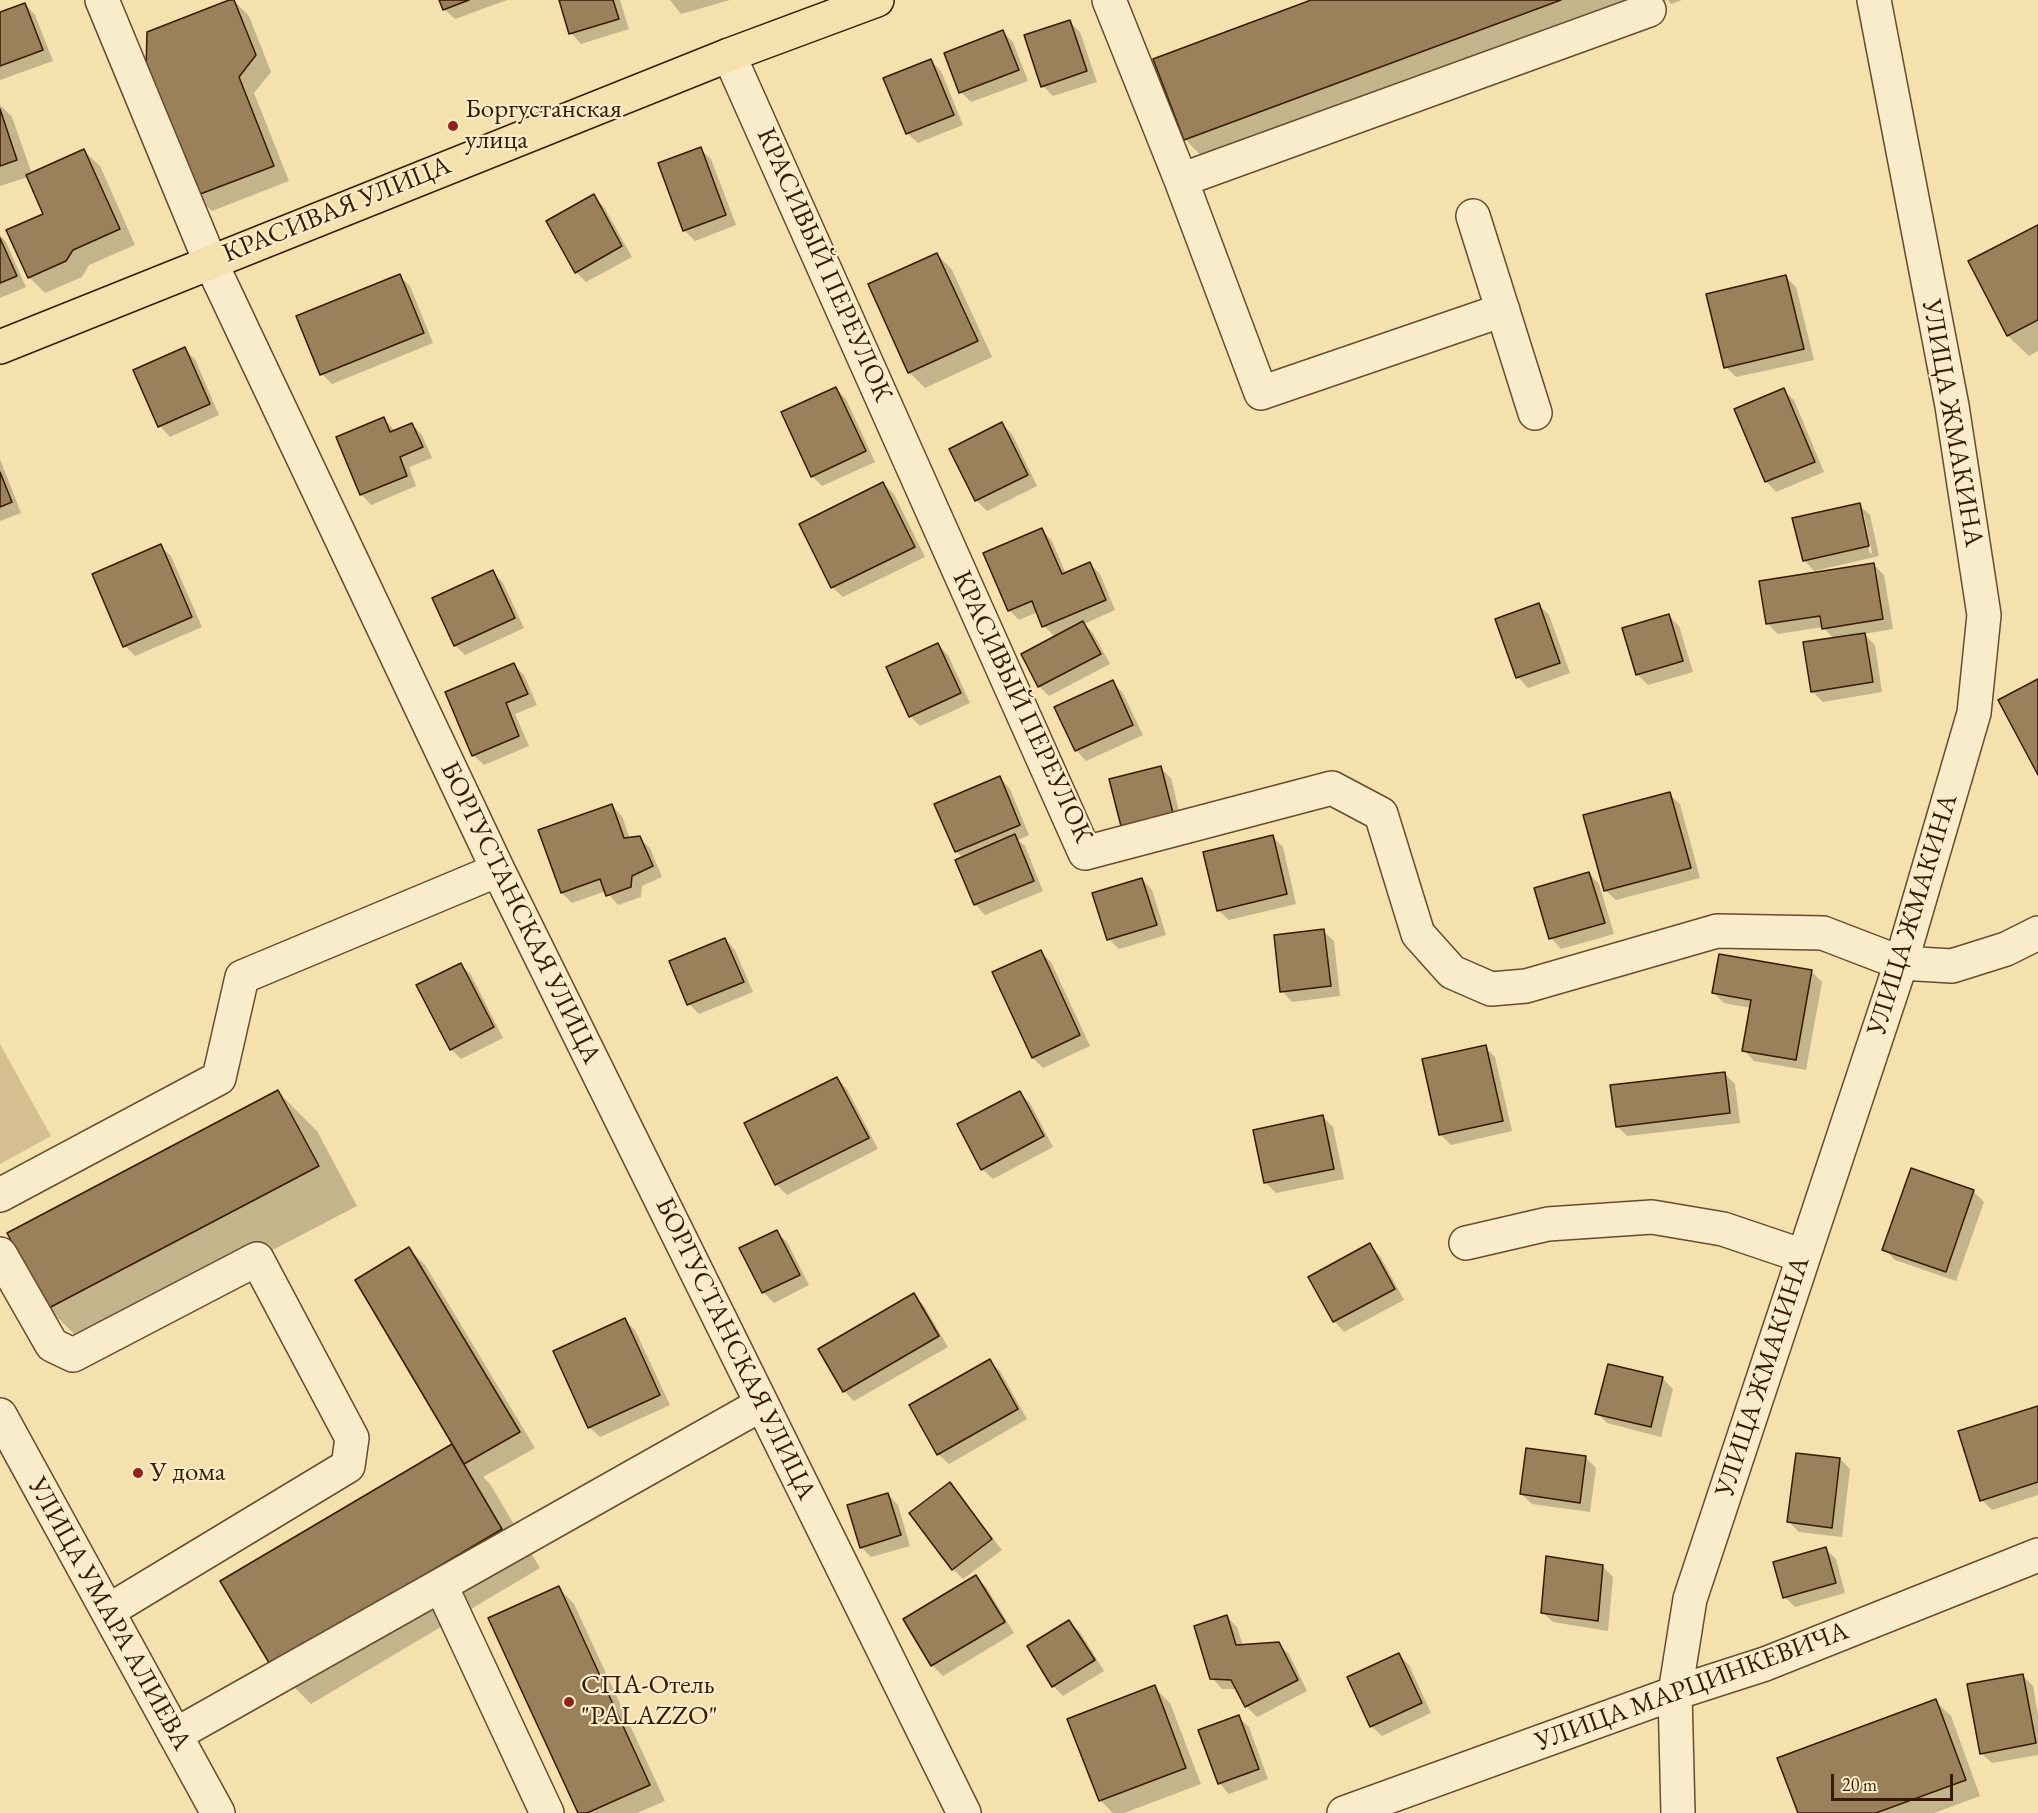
<!DOCTYPE html>
<meta charset="utf-8">
<style>
body{margin:0}
#map{position:relative;width:2038px;height:1813px;overflow:hidden;background:#f5e1ae;font-family:"EB Garamond",serif}
canvas{display:block}
.scale{position:absolute;left:1831px;top:1774px;width:122px;height:27px;box-sizing:border-box;border:3px solid #371a03;border-top:0;padding-left:8px;font-size:18px;line-height:21px;white-space:nowrap;color:#371a03;-webkit-text-stroke:4px #f8ecca;paint-order:stroke}
</style>
<div id="map">
<canvas width="2038" height="1813"></canvas>
<div class="scale">20 m</div>
</div>
<script>
const ctx = document.querySelector('canvas').getContext('2d');
ctx.lineJoin = 'round';
function fill(path, color) { ctx.fillStyle = color; ctx.fill(path, 'evenodd'); }
const poly = rows => new Path2D(rows.map(r => 'M' + r).join(''));
function stroke(path, color, width, dash) { ctx.strokeStyle = color; ctx.lineWidth = width; ctx.lineCap = dash ? 'butt' : 'round'; ctx.setLineDash(dash || []); ctx.stroke(path); }
function drawText(font, color, halo, rows, align = 'center') {
  ctx.font = font + ' "EB Garamond",serif'; ctx.lineWidth = 4.5; ctx.setLineDash([]); ctx.textBaseline = 'middle'; ctx.strokeStyle = halo; ctx.fillStyle = color; for (const [text, x, y, turn = 0] of rows) {
    ctx.save(); ctx.translate(x, y); ctx.rotate((+turn || 0) * Math.PI / 180); ctx.textAlign = isNaN(turn) ? turn : align; if (halo) ctx.strokeText(text, 0, 0); ctx.fillText(text, 0, 0); ctx.restore();
  }
}
fill(poly([
 [0,1044,51,1136,0,1164]
]), '#d5bf91');
fill(poly([
 [233,0,249,16,271,72,254,93,289,181,212,211,196,196],
 [441,0,507,0,455,19,444,9],
 [560,0,620,0,629,29,581,44,571,33],
 [670,0,730,0,681,14],
 [1316,0,1682,0,1671,4,1668,0,1214,169,1185,139],
 [25,4,35,15,53,61,0,80,0,14],
 [1069,21,1080,32,1097,82,1053,96,1043,86],
 [1003,32,1013,42,1028,81,971,102,961,92],
 [931,61,941,71,963,125,918,143,907,133],
 [0,105,12,117,32,174,84,151,100,166,135,245,89,265,82,277,45,293,29,277,45,214,28,177,0,186],
 [700,149,711,159,736,225,695,241,685,231,660,164],
 [593,196,604,207,632,257,586,282,576,272],
 [2038,227,2038,351,2029,356,2008,336,1970,262],
 [0,235,6,242,26,287,0,298],
 [937,254,952,270,992,357,925,388,909,372],
 [399,276,410,286,433,343,332,384,322,374],
 [1785,276,1796,287,1814,360,1736,377,1726,367],
 [184,349,195,359,219,415,170,437,160,426],
 [835,388,846,399,875,462,822,486,812,476],
 [1783,390,1794,400,1824,472,1776,492,1766,481],
 [384,419,395,431,412,424,422,435,432,458,409,467,416,486,371,505,361,494],
 [1002,424,1012,434,1037,486,987,511,976,500],
 [0,459,21,513,0,521],
 [883,484,894,494,925,557,843,597,832,587],
 [1859,505,1870,515,1879,556,1814,571,1804,560],
 [1861,515,1864,515,1872,553,1870,554],
 [1042,530,1052,541,1066,574,1090,564,1100,574,1115,610,1084,624,1093,633,1110,664,1049,696,1039,686,1055,637,1044,626,1038,612,1019,620,1009,610],
 [160,546,171,556,202,627,135,656,125,646],
 [1873,564,1884,575,1893,629,1864,634,1875,645,1882,692,1823,702,1812,691,1834,639,1823,627,1778,634,1767,623],
 [493,572,503,583,524,628,465,655,455,645],
 [1539,605,1549,615,1570,673,1528,688,1518,677],
 [1669,616,1679,626,1693,672,1648,685,1637,674],
 [938,645,948,655,970,703,920,726,910,716],
 [513,664,524,675,537,705,515,714,529,746,484,765,473,755],
 [1112,682,1123,693,1143,735,1086,761,1076,750],
 [1160,768,1171,778,1183,828,1124,830],
 [1000,778,1010,789,1029,835,1018,840,1025,846,1043,891,985,915,975,904,963,858,956,851],
 [1669,794,1680,804,1700,878,1616,900,1605,890],
 [611,805,622,816,630,839,639,838,650,848,662,877,642,886,641,897,618,905,606,891,572,903,562,893],
 [1272,836,1283,847,1296,904,1229,920,1218,910],
 [1589,873,1599,884,1614,934,1561,949,1551,938],
 [1142,879,1152,890,1166,935,1119,949,1109,939],
 [1323,931,1334,941,1340,996,1292,1002,1282,991],
 [725,939,735,950,753,992,699,1014,689,1004],
 [1041,952,1051,962,1090,1046,1043,1068,1033,1058],
 [1721,955,1812,972,1822,982,1806,1070,1754,1061,1744,1050,1751,1008,1724,1003,1714,993],
 [460,964,471,975,503,1038,461,1059,451,1049],
 [1485,1047,1495,1057,1512,1131,1451,1145,1440,1134],
 [1725,1074,1735,1084,1740,1123,1627,1136,1617,1126],
 [837,1078,847,1089,878,1149,787,1195,777,1185,746,1124],
 [278,1092,317,1131,357,1206,87,1347,48,1308],
 [1020,1093,1030,1103,1053,1147,993,1179,982,1169],
 [1323,1117,1333,1127,1344,1179,1276,1193,1265,1182],
 [1973,1191,1984,1202,1956,1281,1895,1260,1884,1249],
 [776,1232,787,1242,809,1285,774,1303,764,1293,741,1249],
 [1370,1245,1380,1256,1404,1300,1344,1332,1334,1321],
 [409,1249,425,1265,535,1448,483,1477,490,1484,540,1568,311,1704,272,1665,451,1445,456,1451],
 [914,1295,924,1306,948,1347,854,1401,844,1391],
 [625,1320,635,1330,670,1405,600,1437,589,1427],
 [989,1361,1000,1371,1027,1419,949,1464,938,1454],
 [1663,1379,1673,1389,1661,1437,1607,1423,1597,1413],
 [2038,1407,2038,1495,1992,1510,1982,1500],
 [1585,1457,1596,1468,1590,1512,1532,1504,1521,1494],
 [1840,1459,1850,1469,1842,1537,1799,1532,1789,1522],
 [950,1484,1002,1550,963,1579,953,1569],
 [888,1494,898,1505,910,1546,871,1557,861,1547],
 [1825,1549,1836,1559,1845,1593,1795,1607,1785,1597],
 [1602,1566,1613,1577,1608,1631,1553,1622,1542,1612],
 [976,1577,986,1587,1014,1633,943,1676,932,1665,905,1619],
 [559,1588,574,1604,665,1801,637,1813,579,1813],
 [1227,1617,1237,1627,1243,1646,1278,1644,1289,1654,1307,1691,1257,1717,1246,1706,1237,1689,1222,1689,1212,1678],
 [1069,1622,1080,1632,1104,1671,1063,1696,1053,1686],
 [1398,1654,1409,1665,1431,1713,1382,1736,1371,1726],
 [2022,1675,2033,1686,2038,1715,2038,1755,1992,1763,1981,1753],
 [1154,1687,1170,1703,1201,1784,1124,1813,1113,1813,1100,1800],
 [1935,1701,1951,1716,1980,1796,1934,1813,1800,1813],
 [1238,1717,1249,1727,1268,1779,1229,1794,1219,1783]
]), '#0003');
const building = poly([
 [229,0,234,0,256,55,239,77,274,166,195,196,146,70,147,32,229,0],
 [439,0,469,0,443,10,439,0],
 [559,0,613,0,619,19,569,34,559,0],
 [1311,0,1561,0,1184,140,1153,59,1311,0],
 [25,3,43,50,0,66,0,12,25,3],
 [1070,20,1087,71,1041,87,1024,35,1070,20],
 [1003,30,1019,70,959,93,944,53,1003,30],
 [931,59,954,115,906,134,883,78,931,59],
 [0,109,17,160,0,166,0,109],
 [701,147,726,215,683,231,658,163,701,147],
 [84,149,120,229,73,250,66,261,28,278,6,230,43,214,26,175,84,149],
 [594,194,622,246,575,273,546,221,594,194],
 [2038,225,2038,320,2007,336,1968,261,2038,225],
 [0,238,17,276,0,283,0,238],
 [937,253,978,341,908,373,868,284,937,253],
 [400,274,424,333,320,375,296,316,400,274],
 [1786,275,1804,349,1724,368,1706,294,1786,275],
 [185,347,210,404,158,427,133,370,185,347],
 [836,387,866,451,811,477,781,412,836,387],
 [1784,388,1815,462,1765,482,1734,409,1784,388],
 [384,417,390,432,412,423,423,447,400,457,407,476,360,495,336,437,384,417],
 [1002,422,1028,475,975,501,949,449,1002,422],
 [0,472,12,502,0,507,0,472],
 [883,482,915,547,831,588,799,524,883,482],
 [1860,503,1869,546,1803,561,1792,518,1860,503],
 [1042,528,1062,574,1090,562,1106,600,1042,627,1032,601,1008,611,983,553,1042,528],
 [161,544,192,617,123,647,92,574,161,544],
 [1874,563,1883,619,1822,629,1820,616,1766,624,1759,581,1874,563],
 [493,570,515,618,454,646,432,598,493,570],
 [1539,603,1560,663,1516,678,1495,619,1539,603],
 [1669,614,1683,661,1636,675,1622,628,1669,614],
 [1083,621,1101,654,1038,687,1021,654,1083,621],
 [1865,633,1873,682,1811,692,1803,642,1865,633],
 [938,643,961,693,909,717,886,667,938,643],
 [514,663,528,694,506,703,519,736,472,756,445,692,514,663],
 [2038,679,2038,775,1998,700,2038,679],
 [1113,680,1133,725,1075,751,1054,707,1113,680],
 [1161,766,1174,817,1122,830,1109,779,1161,766],
 [1000,776,1020,825,955,852,934,804,1000,776],
 [1670,792,1691,868,1604,891,1583,815,1670,792],
 [612,804,624,838,640,836,653,866,632,876,631,887,606,896,600,879,561,893,538,830,612,804],
 [1015,834,1034,881,974,905,955,860,1015,834],
 [1273,835,1287,894,1217,911,1203,852,1273,835],
 [1589,872,1605,923,1549,939,1534,888,1589,872],
 [1142,878,1157,925,1107,940,1092,893,1142,878],
 [1324,929,1331,986,1280,992,1274,935,1324,929],
 [725,938,744,982,687,1005,669,961,725,938],
 [1041,950,1080,1035,1032,1058,992,972,1041,950],
 [1719,954,1812,970,1796,1060,1742,1051,1751,1000,1712,993,1719,954],
 [461,963,494,1027,450,1050,416,985,461,963],
 [1486,1045,1503,1121,1439,1135,1422,1059,1486,1045],
 [1725,1072,1730,1113,1616,1127,1610,1085,1725,1072],
 [837,1077,869,1138,775,1185,744,1123,837,1077],
 [278,1090,319,1166,47,1309,7,1233,278,1090],
 [1020,1091,1044,1136,981,1170,957,1124,1020,1091],
 [1323,1115,1334,1169,1264,1183,1253,1130,1323,1115],
 [1911,1168,1974,1190,1946,1272,1882,1250,1911,1168],
 [777,1230,800,1275,762,1293,739,1248,777,1230],
 [1370,1243,1395,1289,1333,1322,1308,1277,1370,1243],
 [409,1247,520,1432,464,1464,355,1280,409,1247],
 [914,1293,939,1336,843,1392,818,1349,914,1293],
 [625,1318,660,1395,588,1428,553,1351,625,1318],
 [990,1359,1018,1409,937,1455,909,1405,990,1359],
 [1608,1364,1663,1377,1651,1427,1595,1414,1608,1364],
 [2038,1406,2038,1482,1980,1501,1958,1431,2038,1406],
 [452,1444,502,1529,271,1666,220,1581,452,1444],
 [1526,1448,1586,1456,1580,1503,1520,1494,1526,1448],
 [1796,1453,1840,1458,1832,1528,1787,1522,1796,1453],
 [950,1482,992,1539,952,1570,909,1513,950,1482],
 [888,1493,901,1535,860,1548,847,1505,888,1493],
 [1826,1547,1836,1583,1783,1598,1773,1562,1826,1547],
 [1546,1556,1603,1565,1598,1621,1541,1613,1546,1556],
 [976,1575,1005,1622,931,1666,903,1619,976,1575],
 [559,1586,650,1785,587,1813,578,1813,488,1618,559,1586],
 [1227,1615,1236,1645,1279,1642,1298,1680,1245,1707,1231,1680,1210,1679,1194,1626,1227,1615],
 [1069,1620,1095,1660,1052,1687,1027,1646,1069,1620],
 [1399,1653,1422,1703,1370,1727,1347,1677,1399,1653],
 [2023,1674,2036,1743,1980,1754,1967,1684,2023,1674],
 [1155,1685,1186,1768,1099,1801,1067,1719,1155,1685],
 [1936,1699,1966,1780,1876,1813,1798,1813,1777,1758,1936,1699],
 [1239,1715,1259,1769,1218,1784,1198,1730,1239,1715]
]);
fill(building, '#9a815c');
stroke(building, '#371a03', 1.5);
const minor = poly([
 [102,0,210,261,498,870,964,1813],
 [1109,0,1181,180,1261,393,1503,310],
 [729,55,1085,853,1332,788,1381,814,1418,934,1452,972,1491,989,1526,986,1717,931,1823,933,1901,963,1952,966,2006,949,2038,933],
 [1181,180,1649,10],
 [1473,216,1535,413],
 [0,1195,219,1078,242,977,498,870],
 [1466,1243,1548,1224,1652,1217,1723,1229,1803,1256],
 [0,1254,52,1345,73,1355,257,1259,352,1438,348,1466,108,1611],
 [0,1415,218,1813],
 [441,1586,547,1813],
 [175,1735,762,1404],
 [1344,1813,1675,1693,1765,1664,2038,1555],
 [1678,1813,1675,1693,1690,1599,1901,963,1974,713,1984,615,1952,406,1874,0]
]);
const major = poly([
 [0,347,729,55,877,0]
]);
stroke(minor, '#664c2e', 36);
stroke(major, '#371a03', 36);
stroke(minor, '#f8ecca', 33);
stroke(major, '#f5e1ae', 33);
for (const [x, y, r, color] of [
 [453,126,6,"#8f2418"],
 [138,1473,6,"#8f2418"],
 [569,1702,6,"#8f2418"]
]) { const dot = new Path2D(); dot.arc(x, y, r, 0, 2 * Math.PI); ctx.fillStyle = color; ctx.fill(dot); stroke(dot, '#f8ecca', 2); }
drawText('27px', '#371a03', '#f8ecca', [
 ["Боргустанская",465,110],
 ["улица",465,141],
 ["У дома",150,1473],
 ["СПА-Отель",581,1686],
 ["\"PALAZZO\"",581,1717]
], 'left');
drawText('27px', '#371a03', '#f8ecca', [
 ["КРАСИВАЯ УЛИЦА",337,210,-22],
 ["КРАСИВЫЙ ПЕРЕУЛОК",824,265,66],
 ["УЛИЦА ЖМАКИНА",1952,423,80],
 ["КРАСИВЫЙ ПЕРЕУЛОК",1022,707,65],
 ["БОРГУСТАНСКАЯ УЛИЦА",520,913,64],
 ["УЛИЦА ЖМАКИНА",1913,915,-73],
 ["БОРГУСТАНСКАЯ УЛИЦА",735,1349,64],
 ["УЛИЦА ЖМАКИНА",1763,1377,-72],
 ["УЛИЦА УМАРА АЛИЕВА",109,1614,61],
 ["УЛИЦА МАРЦИНКЕВИЧА",1692,1687,-20]
]);
</script>
